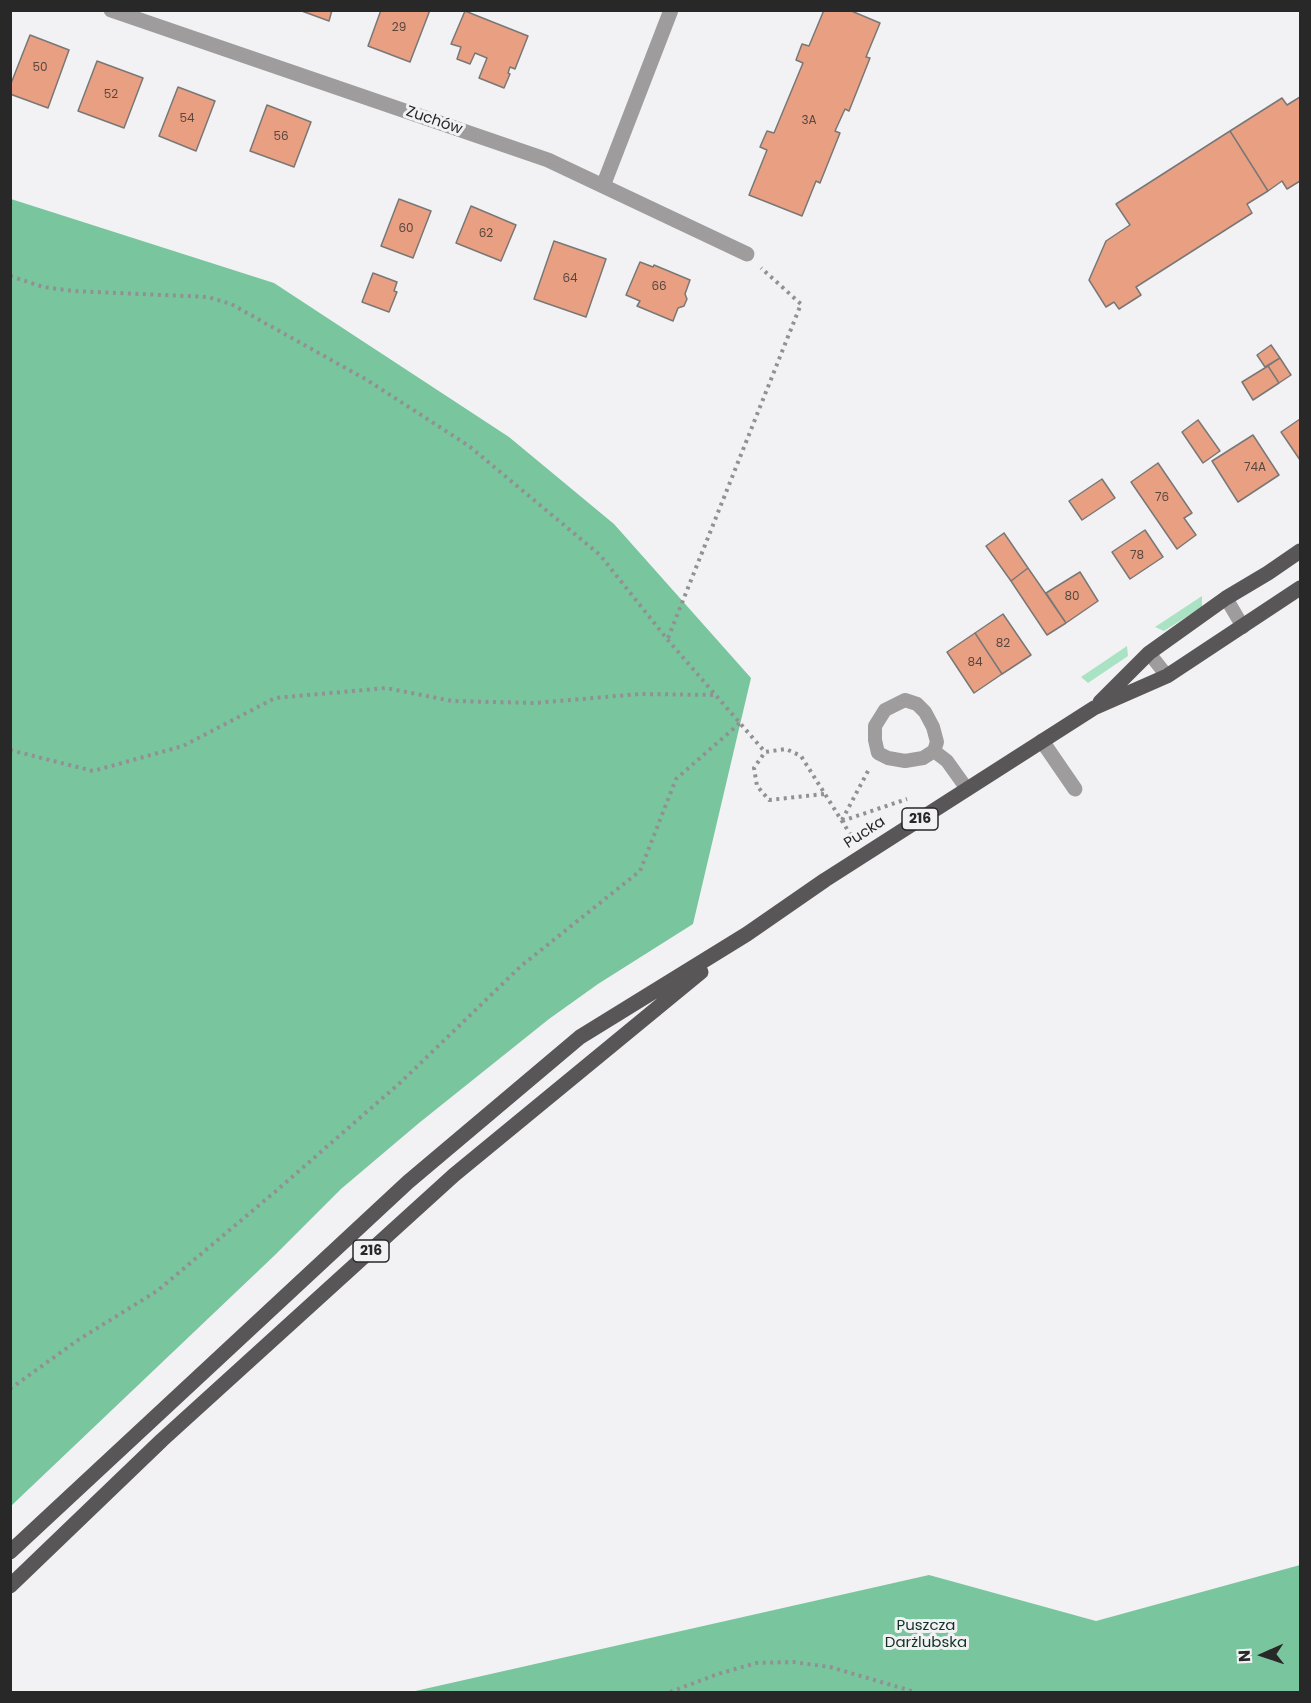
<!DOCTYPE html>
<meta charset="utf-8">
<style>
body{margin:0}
#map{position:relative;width:1311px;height:1703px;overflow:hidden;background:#f2f2f5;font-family:Poppins,sans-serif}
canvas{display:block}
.frame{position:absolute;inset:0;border:12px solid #282829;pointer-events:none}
.north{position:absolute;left:1233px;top:1625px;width:60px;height:60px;-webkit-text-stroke:4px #f2f2f5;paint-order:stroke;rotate:267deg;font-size:16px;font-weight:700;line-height:24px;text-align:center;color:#282829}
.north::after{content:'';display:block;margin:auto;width:21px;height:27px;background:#282829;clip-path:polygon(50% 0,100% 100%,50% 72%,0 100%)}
</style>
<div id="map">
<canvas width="1311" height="1703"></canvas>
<div class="frame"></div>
<div class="north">N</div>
</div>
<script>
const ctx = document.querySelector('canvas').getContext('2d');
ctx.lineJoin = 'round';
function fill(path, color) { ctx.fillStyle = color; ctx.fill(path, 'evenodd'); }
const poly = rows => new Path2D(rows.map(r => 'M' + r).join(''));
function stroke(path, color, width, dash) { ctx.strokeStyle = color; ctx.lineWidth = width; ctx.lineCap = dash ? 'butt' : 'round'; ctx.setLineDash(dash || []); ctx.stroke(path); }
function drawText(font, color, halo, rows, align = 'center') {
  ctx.font = font + ' Poppins,sans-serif'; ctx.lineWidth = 6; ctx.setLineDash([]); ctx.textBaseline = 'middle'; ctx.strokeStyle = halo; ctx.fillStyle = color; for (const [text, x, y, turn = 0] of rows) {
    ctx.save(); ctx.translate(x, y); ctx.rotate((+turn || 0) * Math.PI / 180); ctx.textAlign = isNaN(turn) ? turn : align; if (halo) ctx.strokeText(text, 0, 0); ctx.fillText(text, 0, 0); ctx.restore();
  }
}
fill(poly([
 [1202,596,1202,607,1164,631,1155,627],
 [1127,646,1128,656,1088,683,1081,677]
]), '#aae3c3');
fill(poly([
 [11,199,274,283,509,437,614,524,751,678,693,924,598,984,549,1019,419,1123,341,1189,275,1255,11,1506],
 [1300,1565,1300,1692,411,1692,929,1575,1096,1621]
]), '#79c69e');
const building = poly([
 [299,10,332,10,329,21,299,10],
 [381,10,430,10,410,62,368,46,381,10],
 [824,10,849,10,880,23,866,57,870,58,849,111,845,109,835,131,840,133,820,183,816,181,802,216,749,195,767,150,760,147,767,131,774,133,803,63,796,60,802,44,809,46,824,10],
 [465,11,528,36,515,69,510,67,508,73,510,74,504,88,479,78,487,58,475,53,470,64,457,59,461,47,451,44,465,11],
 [30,35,69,50,48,108,10,94,10,86,30,35],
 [97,61,143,78,124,128,78,111,97,61],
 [178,87,215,101,196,151,159,136,178,87],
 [1300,97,1300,181,1287,189,1282,181,1268,191,1230,131,1282,98,1287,105,1300,97],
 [267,105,311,122,294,167,250,151,267,105],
 [1230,131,1268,191,1247,204,1252,213,1136,287,1141,295,1119,309,1114,302,1106,307,1089,280,1106,241,1130,225,1116,204,1230,131],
 [399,199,431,211,413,258,381,246,399,199],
 [471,206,516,225,501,261,456,243,471,206],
 [554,241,606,259,586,317,534,299,554,241],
 [640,262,653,267,654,265,690,280,685,294,687,299,684,306,678,308,673,321,637,306,640,301,626,295,640,262],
 [373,273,397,282,394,291,397,292,389,312,362,302,373,273],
 [1271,345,1280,358,1265,367,1257,355,1271,345],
 [1280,358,1291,375,1279,383,1268,366,1280,358],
 [1268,366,1279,383,1253,400,1242,382,1268,366],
 [1300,419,1300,460,1281,432,1300,419],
 [1198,420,1220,451,1203,463,1182,432,1198,420],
 [1253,435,1279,475,1238,502,1212,461,1253,435],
 [1158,463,1192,513,1184,518,1196,535,1177,549,1131,482,1158,463],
 [1102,479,1115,498,1082,520,1069,501,1102,479],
 [1145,530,1163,557,1130,579,1112,552,1145,530],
 [1004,533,1028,568,1011,581,986,546,1004,533],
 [1028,568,1066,623,1047,635,1011,581,1028,568],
 [1080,572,1098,601,1066,623,1046,593,1080,572],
 [1003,614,1031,655,1002,674,975,633,1003,614],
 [975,633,1002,674,974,693,947,652,975,633]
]);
fill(building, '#e9a082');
stroke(building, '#797776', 1.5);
stroke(poly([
 [10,276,43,287,73,291,208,297,231,304,367,380,469,446,600,555,667,639,765,752],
 [668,638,801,304,761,268],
 [10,750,93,771,183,746,275,698,386,688,452,701,535,703,640,694,715,695],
 [824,794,769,800,757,786,754,768,765,752,786,749,801,756,852,837],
 [842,820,868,771],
 [842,821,907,799],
 [10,1389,78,1340,157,1291,276,1191,401,1082,521,966,640,871,676,779,740,723],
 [670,1692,718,1674,756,1663,793,1662,830,1667,915,1692]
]), '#919193', 4, [3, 4.5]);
stroke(poly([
 [1226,598,1243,627],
 [1149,653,1167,676],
 [934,751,923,758,905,761,888,758,878,753,875,740,875,726,885,710,905,700,917,704,925,712,933,727,937,742,934,751,947,761,967,789]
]), '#9e9c9c', 14);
stroke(poly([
 [111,10,548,160,747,254],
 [603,186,671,10],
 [1042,741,1075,789]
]), '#9e9c9c', 15);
stroke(poly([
 [1100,702,1149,653,1226,598,1268,573,1300,551],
 [10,1552,408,1182,580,1037,747,934,825,880,1094,708,1167,676,1300,588],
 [10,1586,162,1440,454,1175,701,972]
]), '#595657', 15);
drawText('12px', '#58463f', null, [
 ["29",399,28],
 ["50",40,68],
 ["52",111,95],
 ["54",187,119],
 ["3A",809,121],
 ["56",281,137],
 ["60",406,229],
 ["62",486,234],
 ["64",570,279],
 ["66",659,287],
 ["74A",1255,468],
 ["76",1162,498],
 ["78",1137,556],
 ["80",1072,597],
 ["82",1003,644],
 ["84",975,663]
]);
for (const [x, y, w] of [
 [920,819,36],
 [371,1251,36]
]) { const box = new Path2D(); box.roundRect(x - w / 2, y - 11, w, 22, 4.5); ctx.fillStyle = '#f2f2f5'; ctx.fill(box); stroke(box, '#282829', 1.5); }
drawText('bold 14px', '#282829', null, [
 ["216",920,819],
 ["216",371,1251]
]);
drawText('15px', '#282829', '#f2f2f5', [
 ["Zuchów",434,121,19],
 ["Pucka",865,833,-33]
]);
drawText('15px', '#103322', '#f2f2f5', [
 ["Puszcza",926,1626],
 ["Darżlubska",926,1643]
]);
</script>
